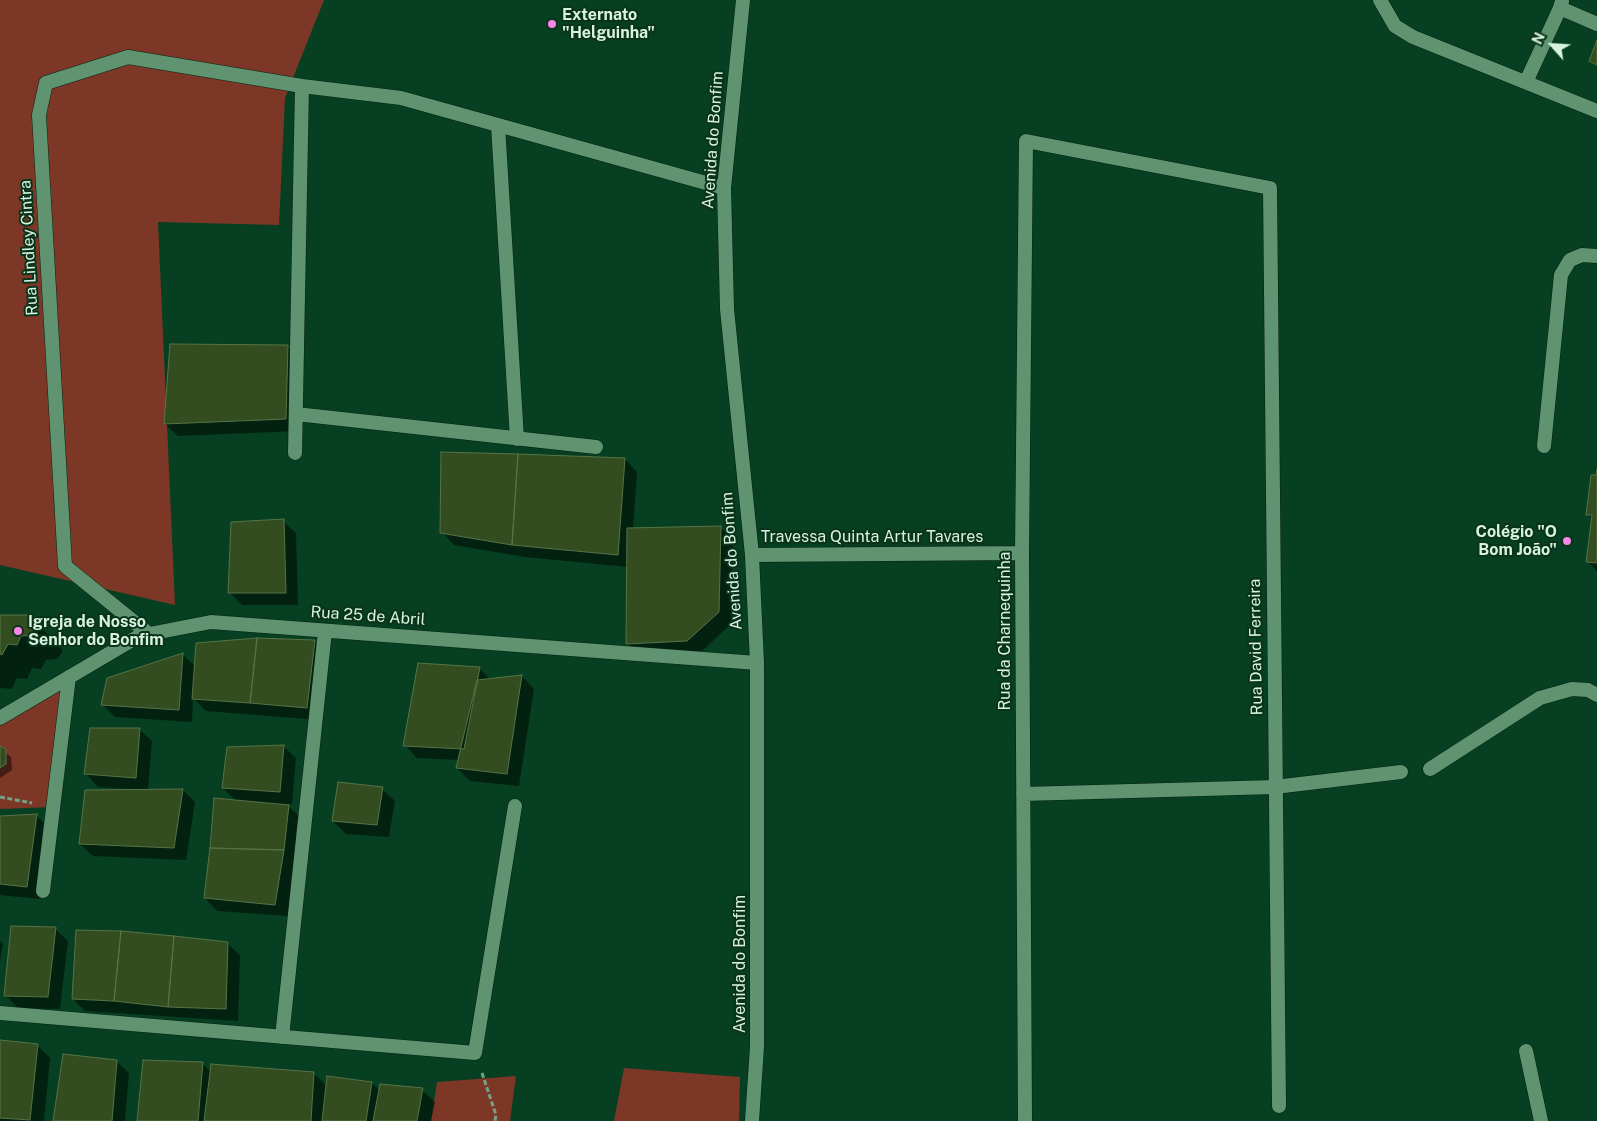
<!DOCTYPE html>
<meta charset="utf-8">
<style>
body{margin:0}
#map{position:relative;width:1597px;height:1121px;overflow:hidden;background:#063f21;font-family:"Public Sans",sans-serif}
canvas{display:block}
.north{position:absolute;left:1527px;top:20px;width:50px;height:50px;-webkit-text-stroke:4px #0a331b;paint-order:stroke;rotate:296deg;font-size:14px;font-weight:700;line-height:20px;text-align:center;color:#d7f3df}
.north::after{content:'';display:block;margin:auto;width:18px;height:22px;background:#d7f3df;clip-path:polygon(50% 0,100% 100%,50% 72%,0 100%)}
</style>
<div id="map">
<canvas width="1597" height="1121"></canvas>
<div class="north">N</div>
</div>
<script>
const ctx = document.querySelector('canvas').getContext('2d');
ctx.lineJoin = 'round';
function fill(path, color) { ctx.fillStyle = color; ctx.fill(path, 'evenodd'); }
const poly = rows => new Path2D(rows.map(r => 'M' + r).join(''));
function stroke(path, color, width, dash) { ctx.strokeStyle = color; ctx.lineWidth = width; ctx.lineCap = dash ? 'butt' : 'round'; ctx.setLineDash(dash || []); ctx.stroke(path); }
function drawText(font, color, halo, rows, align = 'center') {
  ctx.font = font + ' "Public Sans",sans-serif'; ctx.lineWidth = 4; ctx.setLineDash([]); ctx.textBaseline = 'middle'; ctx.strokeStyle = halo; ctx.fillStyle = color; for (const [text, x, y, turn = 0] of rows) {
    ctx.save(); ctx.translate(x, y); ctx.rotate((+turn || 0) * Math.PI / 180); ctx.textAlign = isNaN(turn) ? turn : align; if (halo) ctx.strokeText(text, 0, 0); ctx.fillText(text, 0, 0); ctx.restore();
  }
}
fill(poly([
 [0,0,324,0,285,98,279,225,158,222,175,605,0,565],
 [69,677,53,807,0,809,0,724],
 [624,1068,740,1077,739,1121,614,1121],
 [516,1076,510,1121,431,1121,437,1082]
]), '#7d3727');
fill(poly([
 [288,347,300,359,298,431,178,436,165,424],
 [625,459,637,472,633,529,720,527,733,540,731,624,700,653,639,656,627,643,628,567,525,557,454,545,442,532],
 [1597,477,1597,571,1587,561,1592,519,1588,515],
 [283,521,296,533,298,605,242,605,230,593],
 [31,616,63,651,57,659,46,660,41,669,32,668,27,679,17,678,12,689,0,688,0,617],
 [314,641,327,654,319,720,206,711,193,698,192,722,115,717,102,704,183,655,196,667],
 [479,668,490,679,522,676,534,689,519,786,470,781,457,768,459,760,417,758,405,745],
 [139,729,152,741,148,790,183,790,195,802,186,860,93,856,80,844,130,791,130,789,98,787,86,774],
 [283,746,296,758,292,804,286,804,301,818,288,916,217,911,205,898,237,802,223,788],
 [0,748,11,757,12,770,0,778],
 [382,789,395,801,389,837,346,834,333,821],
 [36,815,49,828,39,899,0,895,0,817],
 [55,929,68,941,60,1009,18,1008,5,995],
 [0,941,3,944,0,961],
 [227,943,240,955,238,1021,85,1011,73,999],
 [0,1042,37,1045,50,1058,44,1121,0,1121],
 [116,1061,129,1073,125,1121,54,1121],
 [202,1063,211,1072,314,1074,327,1086,372,1083,380,1091,422,1090,435,1102,431,1121,138,1121]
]), '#0007');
const building = poly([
 [1597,40,1597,65,1589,61,1597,40],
 [170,344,288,345,286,419,164,424,170,344],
 [441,452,518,454,512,545,440,533,441,452],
 [518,454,625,458,618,555,512,545,518,454],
 [1597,469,1597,563,1586,562,1592,515,1586,515,1591,475,1596,475,1597,469],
 [284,519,286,593,228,593,231,522,284,519],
 [721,526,719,612,687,641,626,644,627,528,721,526],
 [0,615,31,615,39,626,33,635,21,636,17,645,8,644,2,655,0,654,0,615],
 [257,638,250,703,192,699,196,643,257,638],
 [257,638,315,640,307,708,250,703,257,638],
 [183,653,179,710,101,705,107,678,183,653],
 [418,663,480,667,464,749,403,746,418,663],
 [522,675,507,774,456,768,477,680,522,675],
 [90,728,140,728,136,778,84,774,90,728],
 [284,745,280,792,222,788,227,747,284,745],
 [0,746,6,749,6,764,0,768,0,746],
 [338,782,383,787,377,825,332,821,338,782],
 [183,789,174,848,79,844,85,790,183,789],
 [214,798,289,805,284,850,210,848,214,798],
 [37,814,27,887,0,884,0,816,37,814],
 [210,848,284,850,275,905,204,898,210,848],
 [11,926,56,927,48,997,4,996,11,926],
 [76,930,121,931,114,1001,72,999,76,930],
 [121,931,174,936,168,1007,114,1001,121,931],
 [174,936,228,942,226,1009,168,1007,174,936],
 [0,1040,38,1044,30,1120,0,1118,0,1040],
 [63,1054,117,1060,112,1121,53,1121,63,1054],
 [143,1060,203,1062,198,1121,137,1121,143,1060],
 [211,1064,314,1072,311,1121,204,1121,211,1064],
 [327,1076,372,1082,366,1121,322,1121,327,1076],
 [380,1084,423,1088,417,1121,373,1121,380,1084]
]);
fill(building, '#334d20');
stroke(building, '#577445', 1);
const service = poly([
 [1562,1,1560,8,1597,24],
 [1526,82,1560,8]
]);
const minor = poly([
 [1380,0,1395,26,1413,37,1597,111],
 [498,125,517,439],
 [296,414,596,447],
 [1544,446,1561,275,1570,260,1582,255,1597,256],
 [295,453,302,86],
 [752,555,1022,553],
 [149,634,65,566,39,115,46,83,128,57,302,86,401,98,724,188],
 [0,718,139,636,211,622,757,663],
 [1430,769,1540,698,1572,689,1588,690,1597,695],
 [1023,794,1275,787,1401,772],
 [43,891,69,677],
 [0,1013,475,1053,515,806],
 [282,1037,325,631],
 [1526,1051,1541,1121],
 [1025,1121,1022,553,1026,141,1270,188,1279,1106]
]);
const tertiary = poly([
 [743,0,724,188,727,309,752,555,757,663,757,1047,752,1121]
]);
stroke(service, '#062211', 15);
stroke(minor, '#062211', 15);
stroke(tertiary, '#062211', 15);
stroke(poly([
 [0,797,32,803],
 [482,1073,496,1115,495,1121]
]), '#77a088', 3, [5, 2.5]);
stroke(service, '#609471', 14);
stroke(minor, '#609471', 14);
stroke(tertiary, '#609471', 14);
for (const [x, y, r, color] of [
 [552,24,5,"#fa87e6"],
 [1567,541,5,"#fa87e6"],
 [18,631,5,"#fa87e6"]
]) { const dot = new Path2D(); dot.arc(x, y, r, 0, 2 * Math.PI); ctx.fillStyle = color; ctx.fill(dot); stroke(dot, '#0a331b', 2); }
drawText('bold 16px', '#d7f3df', '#0a331b', [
 ["Externato",562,15],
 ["\"Helguinha\"",562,33],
 ["Colégio \"O",1557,532,"right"],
 ["Bom João\"",1557,550,"right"],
 ["Igreja de Nosso",28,622],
 ["Senhor do Bonfim",28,640]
], 'left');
drawText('16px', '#d7f3df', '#0a331b', [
 ["Avenida do Bonfim",713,140,-86],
 ["Rua Lindley Cintra",29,248,-93],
 ["Travessa Quinta Artur Tavares",872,537],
 ["Avenida do Bonfim",732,561,-94],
 ["Rua 25 de Abril",368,616,4],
 ["Rua da Charnequinha",1005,631,-90],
 ["Rua David Ferreira",1256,647,-91],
 ["Avenida do Bonfim",740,964,-90]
]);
</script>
